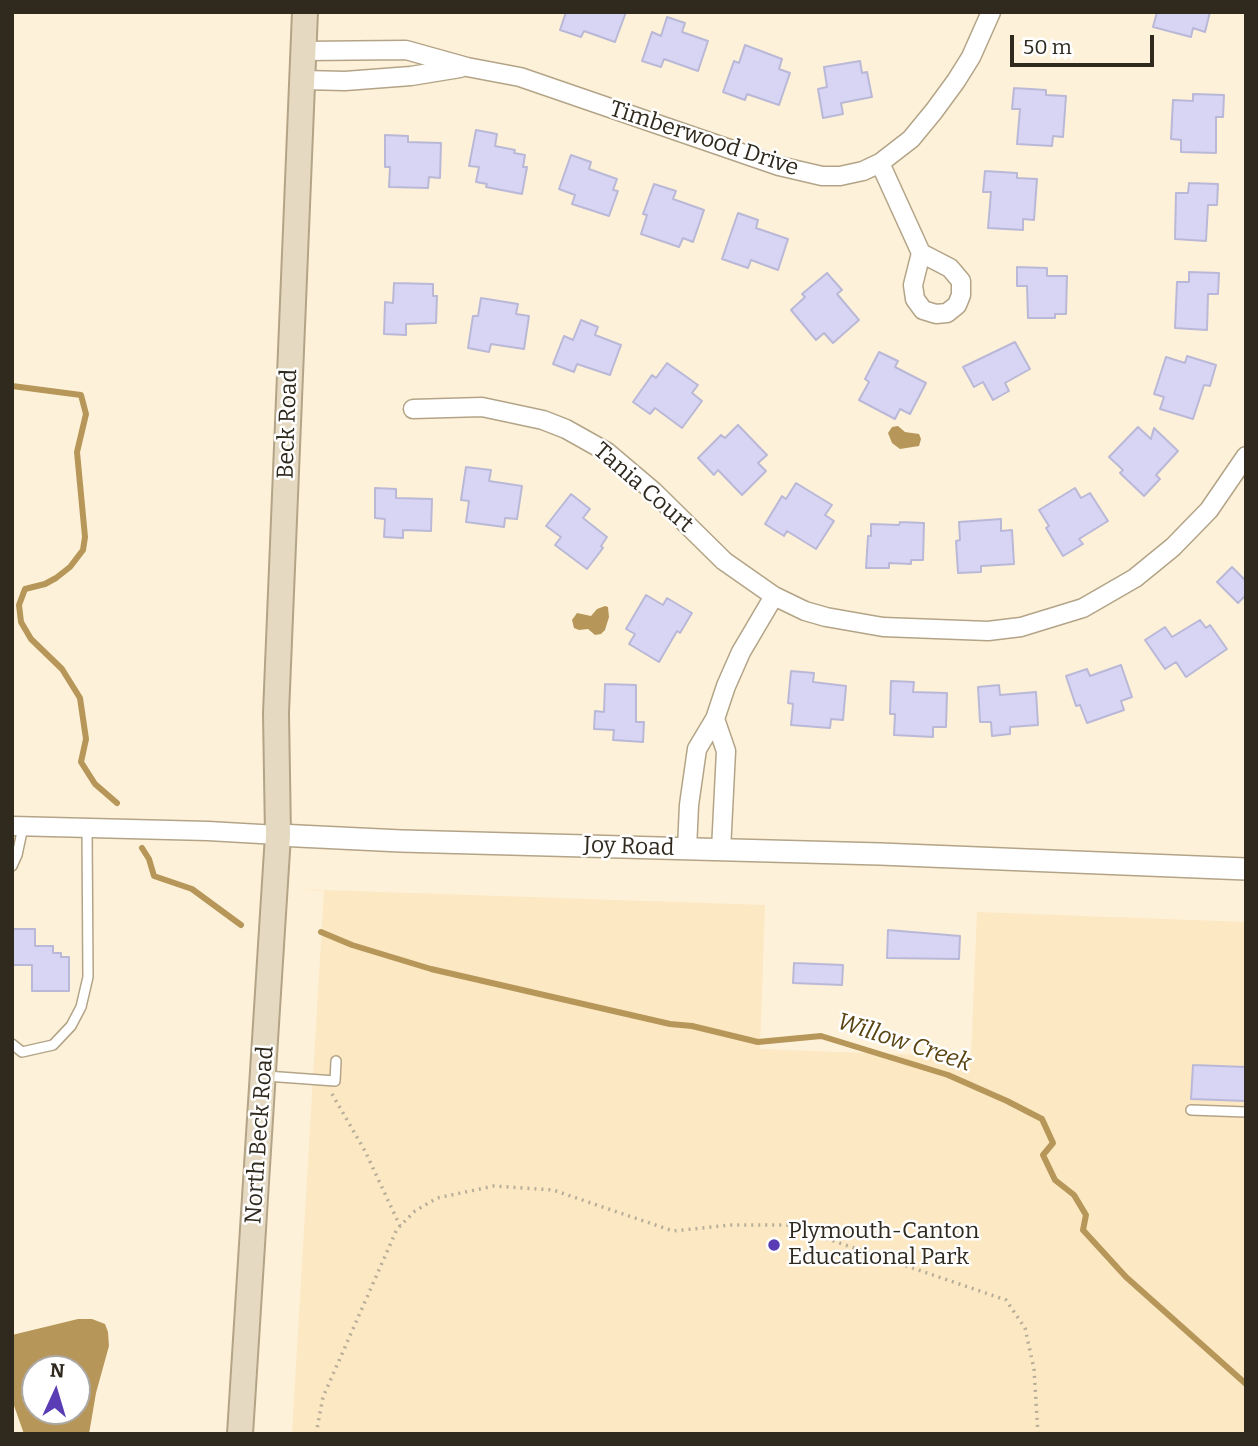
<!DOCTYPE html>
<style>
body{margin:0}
#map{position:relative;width:1258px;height:1446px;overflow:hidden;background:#fef1d9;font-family:Bitter,serif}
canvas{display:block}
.frame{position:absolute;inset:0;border:14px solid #2f291e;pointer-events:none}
.north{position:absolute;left:21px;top:1355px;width:70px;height:70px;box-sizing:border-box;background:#fff;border:2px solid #aca9a5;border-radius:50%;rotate:4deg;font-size:19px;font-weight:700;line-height:28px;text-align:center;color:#2f291e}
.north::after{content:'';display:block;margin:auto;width:24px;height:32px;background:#5a3db5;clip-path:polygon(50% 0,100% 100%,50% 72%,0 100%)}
.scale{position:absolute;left:1010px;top:35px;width:144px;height:32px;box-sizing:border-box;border:4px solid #2f291e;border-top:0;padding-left:9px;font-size:21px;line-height:24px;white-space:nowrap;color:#2f291e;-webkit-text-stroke:5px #fff;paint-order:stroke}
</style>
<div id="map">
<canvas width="1258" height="1446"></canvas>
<div class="frame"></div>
<div class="north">N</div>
<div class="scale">50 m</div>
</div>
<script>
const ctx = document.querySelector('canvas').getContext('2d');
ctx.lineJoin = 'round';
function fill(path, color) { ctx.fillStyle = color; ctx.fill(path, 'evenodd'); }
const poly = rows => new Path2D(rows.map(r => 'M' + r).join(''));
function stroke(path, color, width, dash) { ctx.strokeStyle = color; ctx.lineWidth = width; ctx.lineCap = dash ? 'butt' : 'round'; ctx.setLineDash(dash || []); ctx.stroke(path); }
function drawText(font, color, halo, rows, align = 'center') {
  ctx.font = font + ' Bitter,serif'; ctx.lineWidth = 5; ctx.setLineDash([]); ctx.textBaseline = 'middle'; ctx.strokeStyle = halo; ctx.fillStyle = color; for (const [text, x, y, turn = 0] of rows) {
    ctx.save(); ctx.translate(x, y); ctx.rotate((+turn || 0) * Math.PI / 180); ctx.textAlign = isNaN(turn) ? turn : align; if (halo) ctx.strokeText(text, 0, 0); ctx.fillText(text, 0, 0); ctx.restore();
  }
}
fill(poly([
 [293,889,765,905,760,1049,971,1057,977,912,1246,922,1246,1434,292,1434,324,891]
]), '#fce8c3');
fill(poly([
 [898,426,905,432,919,434,921,439,919,446,900,449,892,443,888,433,892,427],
 [605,606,608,607,609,617,605,630,601,634,595,635,588,629,579,630,574,628,572,620,577,613,591,616,597,609],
 [78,1319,92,1319,105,1324,108,1332,109,1346,96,1393,89,1434,24,1434,12,1400,12,1335],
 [77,1369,77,1411,35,1411,35,1369]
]), '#b79759');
stroke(poly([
 [12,386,81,395,86,414,77,452,85,537,83,550,70,567,56,578,45,584,25,589,19,605,21,622,31,639,62,669,80,698,86,739,81,762,95,784,117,803],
 [142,848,149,859,154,876,192,889,241,925],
 [321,932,352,945,431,969,670,1024,692,1026,758,1042,821,1036,948,1075,1007,1101,1042,1119,1053,1143,1043,1155,1055,1180,1074,1195,1086,1215,1083,1230,1126,1277,1246,1384]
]), '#b79759', 6);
const building = poly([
 [566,12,626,12,615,42,584,31,581,37,560,30,566,12],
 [1157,12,1210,12,1205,32,1193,28,1191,37,1153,27,1157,12],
 [667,17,685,23,682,32,708,41,698,71,664,59,661,67,642,61,652,32,661,36,667,17],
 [745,45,782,59,779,69,790,73,779,105,747,94,745,100,723,92,734,61,739,63,745,45],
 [860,61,862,73,867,72,872,97,841,103,843,114,823,118,818,89,827,87,824,67,860,61],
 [1014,88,1046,90,1046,95,1066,96,1063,137,1053,136,1052,146,1017,144,1020,109,1012,109,1014,88],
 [1193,94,1224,95,1223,117,1216,117,1216,153,1181,152,1181,140,1171,139,1173,100,1193,101,1193,94],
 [476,130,497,134,495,146,515,150,514,153,525,155,523,167,527,167,522,194,486,187,487,184,476,182,479,167,469,166,476,130],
 [385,135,408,136,408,142,441,143,440,178,429,177,428,188,389,187,390,167,385,167,385,135],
 [571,155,591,162,589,169,617,179,613,190,618,191,609,216,572,204,575,195,559,189,571,155],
 [985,171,1017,173,1017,178,1037,179,1034,220,1023,219,1023,230,988,228,991,192,983,192,985,171],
 [1189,183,1218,184,1217,205,1208,205,1206,241,1175,239,1176,193,1188,193,1189,183],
 [654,184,676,191,673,199,704,210,693,242,683,238,679,247,641,234,647,215,643,214,654,184],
 [738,213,758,220,756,228,788,239,778,270,751,260,748,268,722,259,738,213],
 [1017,267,1047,268,1047,276,1067,276,1066,314,1055,314,1055,318,1028,318,1027,286,1017,286,1017,267],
 [1189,272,1219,273,1218,294,1208,294,1207,330,1175,328,1177,282,1189,282,1189,272],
 [827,273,842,290,837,294,859,320,833,343,824,333,816,340,791,310,805,297,802,294,827,273],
 [394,283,433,284,433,296,437,296,436,323,406,324,406,335,384,334,385,302,393,303,394,283],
 [481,298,518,304,516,314,529,316,524,349,491,344,489,352,468,348,473,316,478,316,481,298],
 [581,320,598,327,595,335,621,345,610,375,577,364,574,372,553,364,564,336,573,340,581,320],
 [1015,342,1030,369,1005,383,1009,391,993,400,983,382,974,387,963,367,1015,342],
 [879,352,898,361,895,367,926,383,910,414,900,409,895,419,859,400,869,382,865,379,879,352],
 [1187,356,1216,365,1210,386,1204,385,1193,419,1160,409,1164,397,1154,394,1166,357,1185,363,1187,356],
 [667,363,698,385,692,393,702,401,682,428,655,408,650,414,633,402,652,375,656,378,667,363],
 [738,425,767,455,758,463,766,471,742,495,718,470,714,475,698,458,721,435,725,438,738,425],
 [1138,427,1151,439,1154,428,1178,451,1156,475,1160,479,1144,496,1120,473,1123,470,1109,457,1138,427],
 [466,467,491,470,489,481,522,486,517,519,505,518,504,527,466,522,469,501,461,500,466,467],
 [796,483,832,505,825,515,834,521,816,549,787,531,784,536,765,524,782,496,786,499,796,483],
 [375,488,396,489,396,498,432,499,431,531,403,530,403,538,384,537,385,519,375,518,375,488],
 [1075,488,1081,498,1090,493,1108,521,1079,539,1083,544,1063,556,1046,528,1049,526,1039,510,1075,488],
 [571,494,590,509,583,518,607,537,601,546,603,548,587,569,555,545,561,537,546,526,571,494],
 [1001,519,1001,531,1012,530,1014,564,981,566,981,572,958,573,956,541,960,540,959,522,1001,519],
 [900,522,924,523,923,560,911,560,911,564,889,563,889,568,866,568,868,536,871,536,871,524,899,525,900,522],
 [1232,567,1246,581,1246,595,1238,603,1217,582,1232,567],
 [646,595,663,605,667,598,692,613,680,633,677,631,659,662,629,644,635,634,626,629,646,595],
 [1200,620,1206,628,1210,625,1227,649,1186,677,1176,662,1165,669,1145,640,1165,627,1172,637,1200,620],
 [1121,665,1132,697,1121,701,1124,710,1087,723,1080,705,1076,706,1066,676,1087,669,1090,676,1121,665],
 [791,671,814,673,813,682,846,686,843,720,831,719,830,728,791,725,793,704,788,703,791,671],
 [891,681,914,682,913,692,947,693,946,727,933,727,933,737,894,735,895,714,890,714,891,681],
 [605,684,636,685,636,722,644,722,643,742,613,740,614,730,594,729,595,711,604,712,605,684],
 [999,685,1000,695,1036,692,1038,725,1010,727,1010,734,992,736,991,722,980,722,978,687,999,685],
 [12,929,35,929,35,946,53,946,53,953,61,953,61,957,69,957,69,991,32,991,32,965,12,965,12,929],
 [888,930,960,936,959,959,887,958,888,930],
 [794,963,843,965,842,985,793,983,794,963],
 [1193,1065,1246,1067,1246,1101,1191,1099,1193,1065]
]);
fill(building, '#d7d4f4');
stroke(building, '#bab8d7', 2);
const service = poly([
 [12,866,17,855,23,827],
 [12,1044,22,1052,53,1045,71,1026,81,1007,88,977,87,828],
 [266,1076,335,1081,336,1061],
 [1191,1110,1246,1112]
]);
const minor = poly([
 [304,51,406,50,467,67,520,77,779,166,822,176,840,176,863,171,880,163,911,139,934,111,956,81,971,57,991,12],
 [303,80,345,81,411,76,460,68],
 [880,163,921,253,950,268,961,281,961,295,957,305,947,313,936,314,923,310,915,299,913,285,921,253],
 [413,409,482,407,543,420,566,429,607,452,653,491,724,561,774,596,805,611,826,617,883,627,988,631,1021,627,1083,608,1135,578,1173,547,1209,510,1246,456],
 [715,719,726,751,721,850],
 [12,826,208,831,278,835],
 [687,849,689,805,697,749,715,719,726,686,741,652,774,596]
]);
const tertiary = poly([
 [278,835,401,841,880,854,1246,869]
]);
const secondary = poly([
 [240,1434,278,835,276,713,305,12]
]);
stroke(service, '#b3a487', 12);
stroke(minor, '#b3a487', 21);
stroke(tertiary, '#b3a487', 24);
stroke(secondary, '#b3a487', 28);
stroke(poly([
 [332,1094,365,1151,400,1226],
 [316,1434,323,1397,397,1229,415,1211,437,1198,494,1186,553,1190,673,1231,730,1225,787,1225,1006,1300,1025,1328,1034,1369,1038,1434]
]), '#b7ad99', 3.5, [2, 5]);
stroke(service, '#fff', 9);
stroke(minor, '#fff', 18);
stroke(tertiary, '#fff', 21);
stroke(secondary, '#e5dac1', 24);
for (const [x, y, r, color] of [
 [774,1245,7,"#5a3db5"]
]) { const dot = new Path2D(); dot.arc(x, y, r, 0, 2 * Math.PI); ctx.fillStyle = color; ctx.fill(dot); stroke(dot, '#fff', 2.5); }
drawText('23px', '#2f291e', '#fff', [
 ["Timberwood Drive",704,139,18],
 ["Beck Road",288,424,-88],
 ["Tania Court",643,488,41],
 ["Joy Road",629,847,2],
 ["North Beck Road",260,1135,-86]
]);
drawText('23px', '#2f291e', '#fff', [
 ["Plymouth-Canton",788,1232],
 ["Educational Park",788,1258]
], 'left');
drawText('italic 24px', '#594310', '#fff', [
 ["Willow Creek",904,1043,18]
]);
</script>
